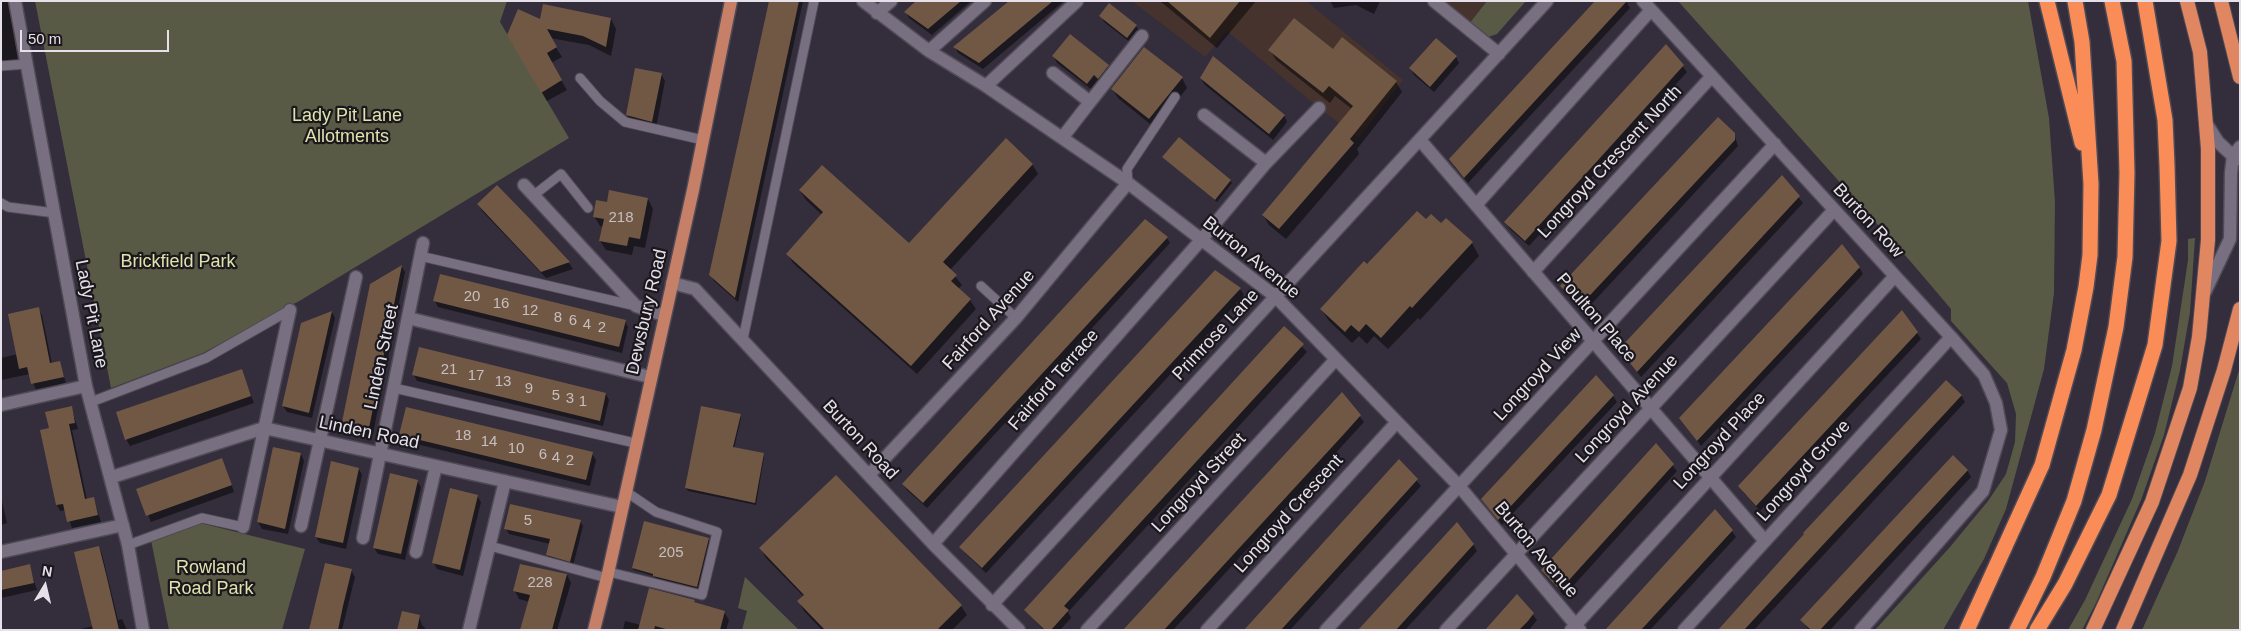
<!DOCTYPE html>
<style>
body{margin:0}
#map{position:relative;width:2241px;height:631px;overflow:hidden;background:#342d3b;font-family:Arial,sans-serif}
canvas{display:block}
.frame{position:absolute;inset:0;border:2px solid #e5e0e9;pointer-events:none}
.north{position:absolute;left:20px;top:561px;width:50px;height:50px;-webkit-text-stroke:4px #1a171d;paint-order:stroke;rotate:9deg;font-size:14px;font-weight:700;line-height:20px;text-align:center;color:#e5e0e9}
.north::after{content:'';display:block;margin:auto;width:18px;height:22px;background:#e5e0e9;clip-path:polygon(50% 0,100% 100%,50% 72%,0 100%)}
.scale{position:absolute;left:20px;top:30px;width:149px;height:22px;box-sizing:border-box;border:2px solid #e5e0e9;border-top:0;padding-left:6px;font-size:15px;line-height:18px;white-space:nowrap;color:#e5e0e9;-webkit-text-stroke:4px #1a171d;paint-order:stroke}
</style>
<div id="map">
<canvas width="2241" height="631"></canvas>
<div class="frame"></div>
<div class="north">N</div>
<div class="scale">50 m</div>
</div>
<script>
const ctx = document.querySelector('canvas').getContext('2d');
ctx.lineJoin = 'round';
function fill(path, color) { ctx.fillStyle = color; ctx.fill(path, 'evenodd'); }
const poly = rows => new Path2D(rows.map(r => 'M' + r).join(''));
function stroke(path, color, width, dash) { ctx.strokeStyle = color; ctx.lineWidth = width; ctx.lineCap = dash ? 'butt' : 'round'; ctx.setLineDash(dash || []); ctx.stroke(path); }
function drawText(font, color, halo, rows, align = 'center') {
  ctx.font = font + ' Arial,sans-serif'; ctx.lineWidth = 4.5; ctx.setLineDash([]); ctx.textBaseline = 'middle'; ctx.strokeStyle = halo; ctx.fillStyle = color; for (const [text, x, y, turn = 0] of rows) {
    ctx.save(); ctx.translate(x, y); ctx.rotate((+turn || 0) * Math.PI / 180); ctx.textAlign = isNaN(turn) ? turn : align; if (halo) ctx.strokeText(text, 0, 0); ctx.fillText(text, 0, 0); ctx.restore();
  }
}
fill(poly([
 [1132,1,1306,1,1403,80,1359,138,1319,108,1227,31,1205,57],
 [1440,1,1487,1,1469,24]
]), '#46332d');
fill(poly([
 [35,1,507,1,500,22,569,138,301,300,203,353,111,388],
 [1487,1,1526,1,1497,34,1488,37,1469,24],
 [1678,1,2028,1,2049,118,2055,202,2054,293,2044,369,2006,509,1984,559,1943,630,1875,630,1950,547,1988,501,2006,474,2015,442,2016,414,2007,383,1951,321,1951,309,1911,262],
 [2195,238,2190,312,2180,370,2164,435,2141,500,2096,603,2082,630,2068,630,2085,600,2132,499,2155,433,2172,366,2188,260,2188,239],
 [2240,367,2240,630,2142,630,2177,553,2205,481],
 [200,523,305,549,282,630,169,630,151,540],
 [745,577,799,630,742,630,747,611,738,608]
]), '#585a46');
fill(poly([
 [1,1,9,1,19,68,1,68],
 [770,1,803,1,738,302,714,281,711,275],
 [918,1,971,1,932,35,909,18,906,12],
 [1011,1,1064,1,983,69,958,53,955,47],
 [1160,1,1256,1,1217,48],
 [1330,1,1380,1,1374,14,1356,5,1334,8],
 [1626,1,1630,8,1468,183,1454,166],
 [1101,16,1136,26,1140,32,1131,43,1104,22],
 [611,19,616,29,611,56,589,45,550,38,562,57,551,63,567,90,547,101,509,35],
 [1666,46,1687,72,1529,246,1510,229,1506,222],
 [1270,50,1338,54,1396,82,1402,92,1357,149,1359,154,1286,239,1269,225,1263,215,1352,109,1335,96,1330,103,1276,60],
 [1054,57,1108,66,1111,72,1102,84,1098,81,1091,89,1057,63],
 [1456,57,1459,63,1434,92,1414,75,1411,69],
 [661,74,665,81,656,128,631,121,627,114],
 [1182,78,1187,88,1155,128,1118,98,1112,89],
 [1201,79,1284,115,1287,122,1273,140,1205,85],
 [1734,134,1738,146,1585,311,1565,293,1561,286],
 [1164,158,1230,180,1232,183,1217,202],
 [1032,164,1038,174,950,270,962,285,958,289,970,300,976,309,917,374,793,263,788,254,822,215,806,200,800,191,909,245],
 [1782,177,1803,203,1641,377,1620,350],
 [497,187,569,263,573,269,546,278,482,211,478,204],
 [648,199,653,209,645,248,634,246,632,255,606,250,600,241,603,227,600,226,594,216,608,204],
 [1446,220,1472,243,1479,256,1420,320,1418,318,1388,349,1374,336,1367,344,1359,336,1352,343,1329,321,1321,309,1367,266,1426,221,1441,225],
 [1167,238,1170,243,927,508,907,490,903,484],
 [402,267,405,272,373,434,347,428,343,422,371,285],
 [1859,267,1863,274,1701,446,1680,418],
 [1240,289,1244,295,986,573,965,553,961,547],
 [435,301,625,321,628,327,622,353,438,307],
 [38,309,42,315,52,364,59,362,66,383,36,390,30,374,1,380,1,358,18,354],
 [332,312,335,318,312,418,287,412,283,406],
 [1284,328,1307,352,1068,612,1071,618,1060,630,1044,630,1025,610],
 [1917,333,1921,339,1760,511,1743,492],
 [241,370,254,403,130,446,126,439],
 [414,375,606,394,609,400,603,426,417,381],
 [1342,394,1364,422,1173,630,1125,630],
 [1961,395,1965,402,1754,630,1719,630,1805,535],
 [1613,396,1617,402,1502,525,1482,499],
 [71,407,78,429,72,430,87,500,94,499,101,522,72,528,66,510,60,511,57,505,41,431,50,429],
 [740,415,741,418,734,449,763,455,764,457,756,505,688,491,686,488],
 [401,435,592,454,596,460,590,486,404,441],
 [1656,445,1677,471,1564,596,1543,570],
 [274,449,301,454,304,461,288,534,262,529,258,522],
 [1399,461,1421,486,1290,630,1245,630],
 [225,466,234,492,151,522,138,490],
 [359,469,362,475,346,549,320,543,316,537],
 [1967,470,1971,477,1830,630,1809,630,1806,626,1802,620],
 [836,476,961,606,967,615,952,630,822,630,804,611,799,602,804,597,766,558,761,549],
 [417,481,421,487,405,560,378,554,374,548],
 [477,496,481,502,463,576,437,569,434,563],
 [1,497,7,523,1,525],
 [580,521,583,526,573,566,551,560,547,555,550,544,509,534,506,529],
 [1732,531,1736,537,1650,630,1607,630],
 [708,539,710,542,699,590,656,579,654,576,634,570,633,568],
 [1473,544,1477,551,1405,630,1360,630],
 [99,547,102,554,118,620,122,619,127,630,77,630,93,626],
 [29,566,37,590,1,598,1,572],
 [351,570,355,577,342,630,310,630],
 [567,575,571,583,557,630,521,630,530,602,519,599,515,591],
 [1517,595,1537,620,1529,630,1486,630],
 [694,601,696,604,724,612,729,620,726,630,623,630,625,621,641,625],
 [419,616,422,625,427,630,399,630]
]), '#0007');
fill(poly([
 [769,1,799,1,735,298,709,275],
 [916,1,961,1,928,29,904,12],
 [1009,1,1053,1,979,63,953,47],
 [1167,1,1240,1,1210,38],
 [1595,1,1627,1,1464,178,1449,159],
 [1109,3,1137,25,1127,38,1099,16],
 [543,4,611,18,606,47,583,36,547,29,557,47,547,53,562,80,541,93,507,35,518,9,540,19],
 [1294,18,1333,49,1342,37,1397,81,1350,139,1354,143,1279,229,1262,215,1353,106,1329,86,1323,93,1268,50],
 [1070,34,1109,65,1098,79,1094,75,1087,84,1052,56],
 [1436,38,1457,56,1430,87,1409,68],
 [1666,44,1684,65,1525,241,1504,222],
 [1144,47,1183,77,1149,119,1111,89],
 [1213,56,1285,115,1269,134,1200,78],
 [635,68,662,73,652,122,626,115],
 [1718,117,1735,133,1735,140,1580,306,1560,286],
 [1179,137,1231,180,1215,200,1162,157],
 [1006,138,1033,164,943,262,957,275,951,281,971,299,911,366,786,254,823,212,799,190,822,165,909,243],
 [1782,175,1800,196,1637,372,1619,349],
 [497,185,530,219,570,262,541,272,477,204],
 [609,190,648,198,640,239,629,237,627,246,599,241,604,219,593,217,596,200,607,202],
 [1417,211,1426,219,1431,214,1441,223,1446,218,1473,242,1412,308,1410,306,1381,338,1366,324,1359,332,1351,325,1345,332,1320,309,1364,261,1367,264],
 [1145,219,1168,237,923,503,902,484],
 [1842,244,1860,267,1697,441,1679,418],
 [402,265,369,428,342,422,370,284],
 [1215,270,1241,288,982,568,959,547],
 [440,274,626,320,619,347,433,301],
 [39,307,50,363,60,361,64,377,31,384,27,367,19,369,8,314],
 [1902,310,1918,332,1756,506,1738,486],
 [332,311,309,413,282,406,301,323],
 [1284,326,1304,344,1064,606,1069,610,1051,630,1045,630,1024,610],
 [419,347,606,393,600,421,412,375],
 [242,369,251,396,125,440,116,412],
 [1596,375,1614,395,1498,520,1481,499],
 [1946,380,1962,395,1744,630,1718,630,1804,534,1803,533],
 [1342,392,1361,415,1344,434,1164,630,1123,630],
 [72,406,75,423,69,424,85,499,94,497,98,515,67,522,63,504,56,505,40,430,49,428,45,412],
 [701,406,741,414,733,447,764,453,755,503,685,488],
 [406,407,593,452,586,480,399,435],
 [1656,443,1674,464,1560,590,1541,570],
 [273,447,301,453,285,529,257,522],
 [1953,455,1968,470,1820,630,1811,630,1800,620],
 [222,458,232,485,146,516,136,489],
 [1399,459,1418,479,1281,630,1244,630],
 [331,461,359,468,343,543,315,537],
 [390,473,418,480,401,554,373,548],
 [836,475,962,605,937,630,825,630,797,601,804,595,759,548],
 [450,488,478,495,460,570,432,563],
 [510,504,581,520,570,562,546,555,550,539,504,529],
 [1715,509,1733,530,1700,566,1641,630,1605,630],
 [644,521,709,538,697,587,653,576,653,574,632,568],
 [1457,522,1474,544,1396,630,1358,630],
 [99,546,107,578,119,630,93,630,78,569,74,552],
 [325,563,352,569,343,606,338,630,309,630],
 [30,564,34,583,1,590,1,571],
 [520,564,567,574,552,630,520,630,530,595,513,591],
 [649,588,695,600,694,602,725,611,720,630,669,630,655,626,654,630,638,630],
 [1517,594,1534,613,1528,621,1519,630,1485,630],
 [402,611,420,615,417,630,397,630]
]), '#705845');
const service = poly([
 [1,66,27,64],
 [580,78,600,101,625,122,703,140],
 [1128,183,1127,169,1175,97],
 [534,195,561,174,588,208],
 [1,203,8,207,55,213],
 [420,256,636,306],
 [981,286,1016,318],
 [743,339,814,1],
 [394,388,635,443],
 [91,402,206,358,290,310],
 [128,545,202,518,243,527],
 [490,546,607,578],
 [609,572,702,595,717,532,656,512,625,491]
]);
const minor = poly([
 [15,1,86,386,128,545,143,630],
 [863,1,929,51,986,86,1128,183,1276,297,1459,486,1580,630],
 [1434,1,1499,54],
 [1643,1,1951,337,1984,375,1996,403,2001,430,1983,491,1861,630],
 [877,13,891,1],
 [929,51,985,1],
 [1053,73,1090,102,1062,138],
 [986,86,1077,1],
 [1090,102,1142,36],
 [1204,115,1266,163],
 [1420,140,1765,541],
 [524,185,636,306,664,315],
 [1476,205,1651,10],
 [1533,272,1712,76],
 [672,283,695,289,933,544,1019,630],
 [408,318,650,377],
 [1,405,86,386],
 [869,475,1016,318,1128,183],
 [112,477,264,428,622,507],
 [301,526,356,277],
 [243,527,290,310],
 [363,538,423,243],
 [933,544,1202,239,1266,163,1319,108],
 [1,552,123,525],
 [416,552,436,466],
 [992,605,1547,1],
 [469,630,505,481],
 [1087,630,1336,359],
 [1207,630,1397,422],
 [1326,630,1775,144],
 [1446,630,1833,211],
 [1571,630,1895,276],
 [1684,630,1951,337]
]);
const tertiary = poly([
 [2206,123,2218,142,2233,156,2240,159],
 [2205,292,2230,239,2231,173,2233,156,2240,147]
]);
const primary = poly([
 [594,630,607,578,693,190,731,1]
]);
const trunk = poly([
 [2221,1,2240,77],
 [2093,630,2152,502,2190,388,2199,337,2208,240,2208,149,2200,52,2187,1],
 [2123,630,2190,475,2224,370,2240,309]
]);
const motorway = poly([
 [2047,1,2082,143],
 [1967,630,2042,465,2074,350,2086,287,2090,255,2091,184,2082,42,2075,1],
 [2017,630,2043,577,2074,501,2094,430,2116,327,2125,257,2127,173,2124,61,2112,1],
 [2037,630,2065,584,2109,495,2155,345,2169,241,2167,165,2165,120,2145,1]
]);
stroke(service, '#504a56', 11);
stroke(minor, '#504a56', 15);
stroke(tertiary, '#504a56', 15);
stroke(primary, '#504a56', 15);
stroke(trunk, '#504a56', 16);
stroke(motorway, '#504a56', 18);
stroke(service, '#786f80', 9);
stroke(minor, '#786f80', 12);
stroke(tertiary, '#786f80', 12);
stroke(primary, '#c68068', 12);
stroke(trunk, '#e08660', 14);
stroke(motorway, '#fa8c58', 15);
drawText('15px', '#c8bec0', null, [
 ["218",621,218],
 ["20",472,297],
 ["16",501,304],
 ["12",530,311],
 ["8",558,318],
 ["6",573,321],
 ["4",587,325],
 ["2",602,328],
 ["21",449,370],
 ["17",476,376],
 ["13",503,382],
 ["9",529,389],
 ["5",556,396],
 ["3",570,399],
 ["1",583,402],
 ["18",463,436],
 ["14",489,442],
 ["10",516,449],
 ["6",543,455],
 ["4",556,458],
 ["2",570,461],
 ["5",528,521],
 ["205",671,553],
 ["228",540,583]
]);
drawText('18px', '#dfe4ac', '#1a171d', [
 ["Lady Pit Lane",347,116],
 ["Allotments",347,137],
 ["Brickfield Park",178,262],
 ["Rowland",211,568],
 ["Road Park",211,589]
]);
drawText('18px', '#e5e0e9', '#1a171d', [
 ["Longroyd Crescent North",1610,162,-47],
 ["Burton Row",1868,221,47],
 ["Burton Avenue",1251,258,39],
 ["Dewsbury Road",647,312,-77],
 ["Lady Pit Lane",91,314,79],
 ["Poulton Place",1596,318,49],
 ["Fairford Avenue",989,320,-48],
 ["Primrose Lane",1216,335,-47],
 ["Linden Street",382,357,-78],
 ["Longroyd View",1538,375,-47],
 ["Fairford Terrace",1054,380,-49],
 ["Longroyd Avenue",1627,409,-47],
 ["Linden Road",369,433,12],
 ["Burton Road",860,440,47],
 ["Longroyd Place",1720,441,-47],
 ["Longroyd Grove",1804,471,-48],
 ["Longroyd Street",1199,483,-47],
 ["Longroyd Crescent",1289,514,-48],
 ["Burton Avenue",1536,550,50]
]);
</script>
